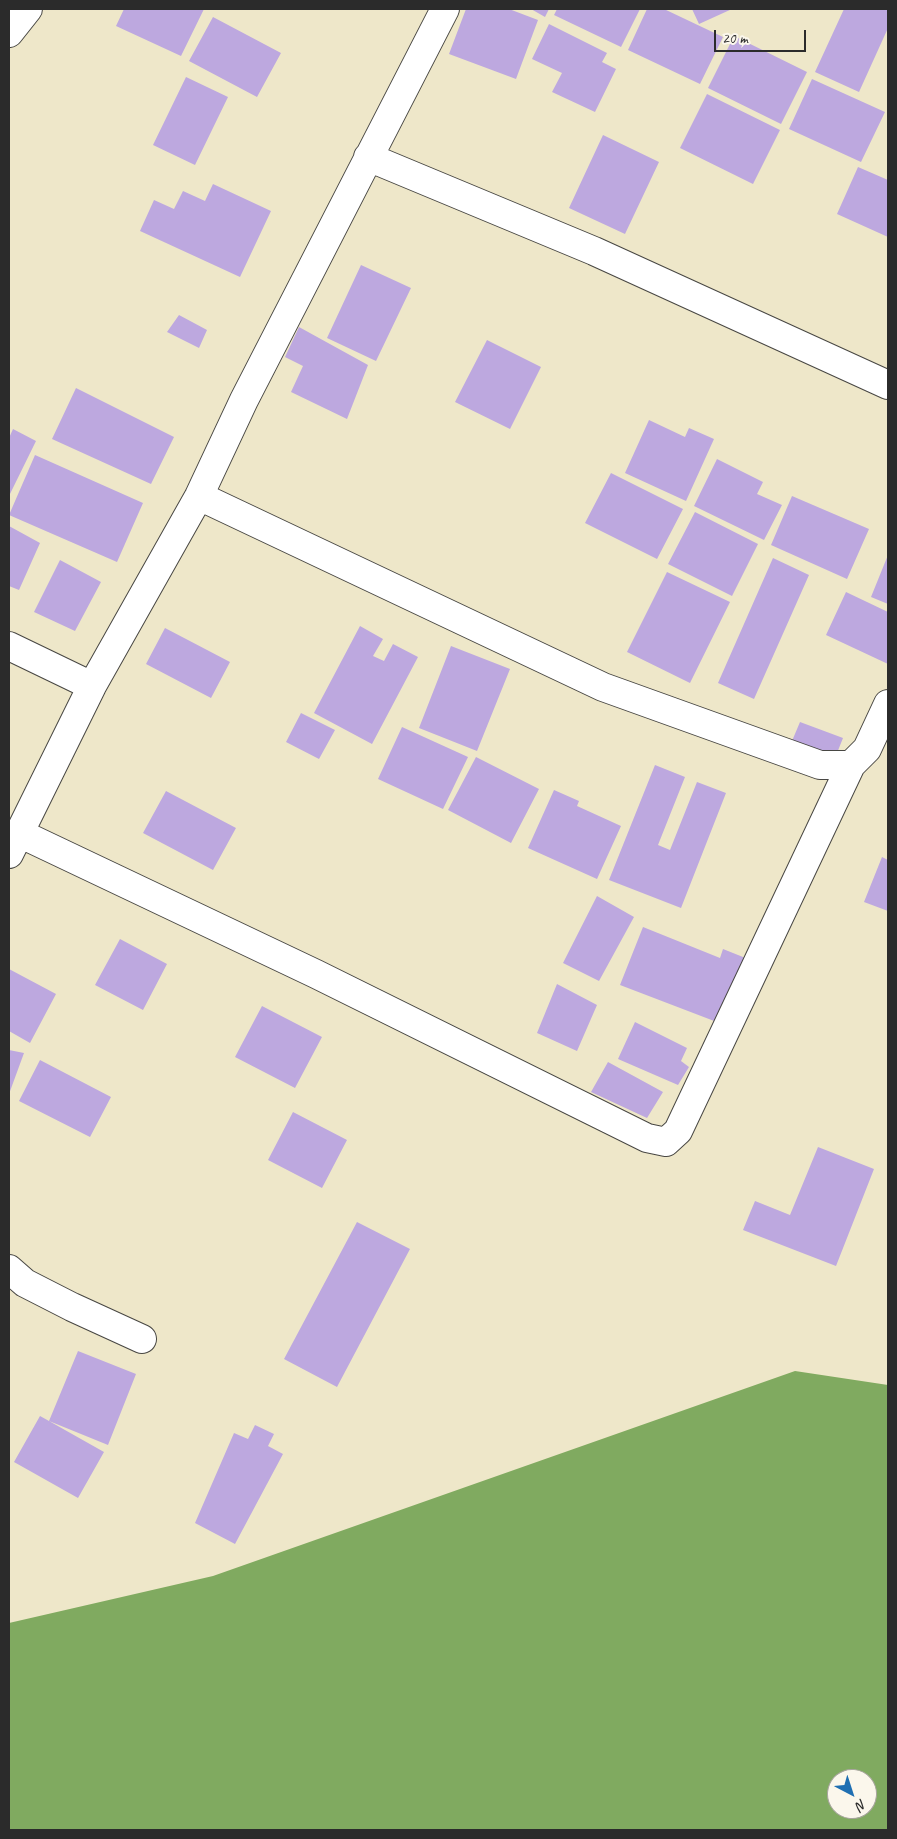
<!DOCTYPE html>
<style>
body{margin:0}
#map{position:relative;width:897px;height:1839px;overflow:hidden;background:#eee7c9;font-family:Caveat,sans-serif}
canvas{display:block}
.frame{position:absolute;inset:0;border:10px solid #2b2b2b;pointer-events:none}
.north{position:absolute;left:827px;top:1769px;width:50px;height:50px;box-sizing:border-box;background:#fbf7ec;border:1px solid #a8a59f;border-radius:50%;rotate:140deg;font-size:14px;font-weight:700;line-height:20px;text-align:center;color:#2b2b2b}
.north::after{content:'';display:block;margin:auto;width:18px;height:22px;background:#1f6fb2;clip-path:polygon(50% 0,100% 100%,50% 72%,0 100%)}
.scale{position:absolute;left:714px;top:30px;width:92px;height:22px;box-sizing:border-box;border:2px solid #2b2b2b;border-top:0;padding-left:6px;font-size:15px;line-height:18px;white-space:nowrap;color:#2b2b2b;-webkit-text-stroke:4px #fbf7ec;paint-order:stroke}
</style>
<div id="map">
<canvas width="897" height="1839"></canvas>
<div class="frame"></div>
<div class="north">N</div>
<div class="scale">20 m</div>
</div>
<script>
const ctx = document.querySelector('canvas').getContext('2d');
ctx.lineJoin = 'round';
function fill(path, color) { ctx.fillStyle = color; ctx.fill(path, 'evenodd'); }
const poly = rows => new Path2D(rows.map(r => 'M' + r).join(''));
function stroke(path, color, width, dash) { ctx.strokeStyle = color; ctx.lineWidth = width; ctx.lineCap = dash ? 'butt' : 'round'; ctx.setLineDash(dash || []); ctx.stroke(path); }
fill(poly([
 [795,1371,888,1385,888,1830,9,1830,9,1623,213,1576],
 [837,1779,867,1779,867,1809,837,1809]
]), '#80aa60');
fill(poly([
 [124,9,204,9,181,56,116,26],
 [466,9,509,9,538,20,516,79,449,54],
 [531,9,549,9,545,17],
 [557,9,640,9,621,47,554,15],
 [647,9,664,9,723,37,700,84,628,50],
 [692,9,732,9,699,24],
 [844,9,888,9,888,28,859,92,815,72],
 [213,17,281,53,257,97,189,61],
 [549,24,607,53,602,62,616,69,595,112,552,92,562,73,532,59],
 [734,36,807,72,781,124,708,88],
 [186,77,228,97,195,165,153,145],
 [812,79,885,112,861,162,789,129],
 [707,94,780,130,753,184,680,148],
 [603,135,659,162,625,234,569,208],
 [858,167,888,180,888,237,837,214],
 [213,184,271,211,240,277,140,231,154,200,174,209,183,191,205,201],
 [361,265,411,288,376,361,327,338],
 [179,315,207,330,199,348,167,332],
 [299,327,368,365,347,419,291,392,303,366,285,357],
 [487,340,541,367,510,429,455,402],
 [76,388,174,437,151,484,52,439],
 [649,420,685,437,689,428,714,439,686,501,625,473],
 [13,429,36,441,9,496,9,438],
 [35,455,143,503,117,562,9,515],
 [717,459,763,482,757,494,782,505,764,540,694,506],
 [611,473,683,509,657,559,585,523],
 [792,496,869,529,847,579,771,545],
 [695,512,758,544,732,596,668,564],
 [9,526,40,543,19,590,9,586],
 [888,555,888,604,871,597],
 [773,558,809,575,754,699,718,683],
 [60,560,101,582,75,631,34,612],
 [667,572,730,602,690,683,627,652],
 [846,592,888,612,888,664,826,635],
 [360,626,383,639,373,656,384,661,393,644,418,657,372,744,314,713],
 [165,628,230,662,211,698,146,664],
 [451,646,510,669,477,751,419,728],
 [301,713,335,730,319,759,286,742],
 [800,722,843,738,835,758,792,741],
 [402,727,468,757,443,809,378,779],
 [476,757,539,789,511,843,448,810],
 [655,765,685,777,658,845,670,850,697,782,726,793,681,908,609,880],
 [554,790,579,801,577,806,621,826,597,879,528,848],
 [166,791,236,828,213,870,143,833],
 [882,857,888,860,888,911,864,902],
 [597,896,634,917,599,981,563,963],
 [643,927,720,958,723,949,748,959,722,1024,620,985],
 [120,939,167,964,143,1010,95,985],
 [9,969,56,994,30,1043,9,1031],
 [557,984,597,1005,577,1051,537,1033],
 [262,1006,322,1037,295,1088,235,1057],
 [635,1022,687,1048,681,1061,689,1067,678,1085,618,1059],
 [9,1050,24,1053,9,1094],
 [40,1060,111,1097,90,1137,19,1101],
 [608,1062,663,1092,647,1118,591,1092],
 [293,1112,347,1140,322,1188,268,1160],
 [818,1147,874,1169,836,1266,743,1230,755,1201,790,1215],
 [357,1222,410,1249,337,1387,284,1359],
 [78,1351,136,1374,108,1445,49,1421,104,1452,78,1498,14,1462,40,1416,49,1421],
 [255,1425,274,1434,268,1446,283,1454,235,1544,195,1523,234,1433,248,1439]
]), '#bda8df');
const minor = poly([
 [9,33,28,9],
 [368,157,594,251,888,385],
 [199,496,603,687,820,765,851,765,867,749,888,704],
 [9,646,92,686],
 [19,833,316,974,647,1138,666,1142,678,1131,851,765],
 [9,854,92,686,199,496,244,400,445,9],
 [9,1269,25,1283,72,1307,142,1339]
]);
stroke(minor, '#484743', 30);
stroke(minor, '#fff', 28);
</script>
